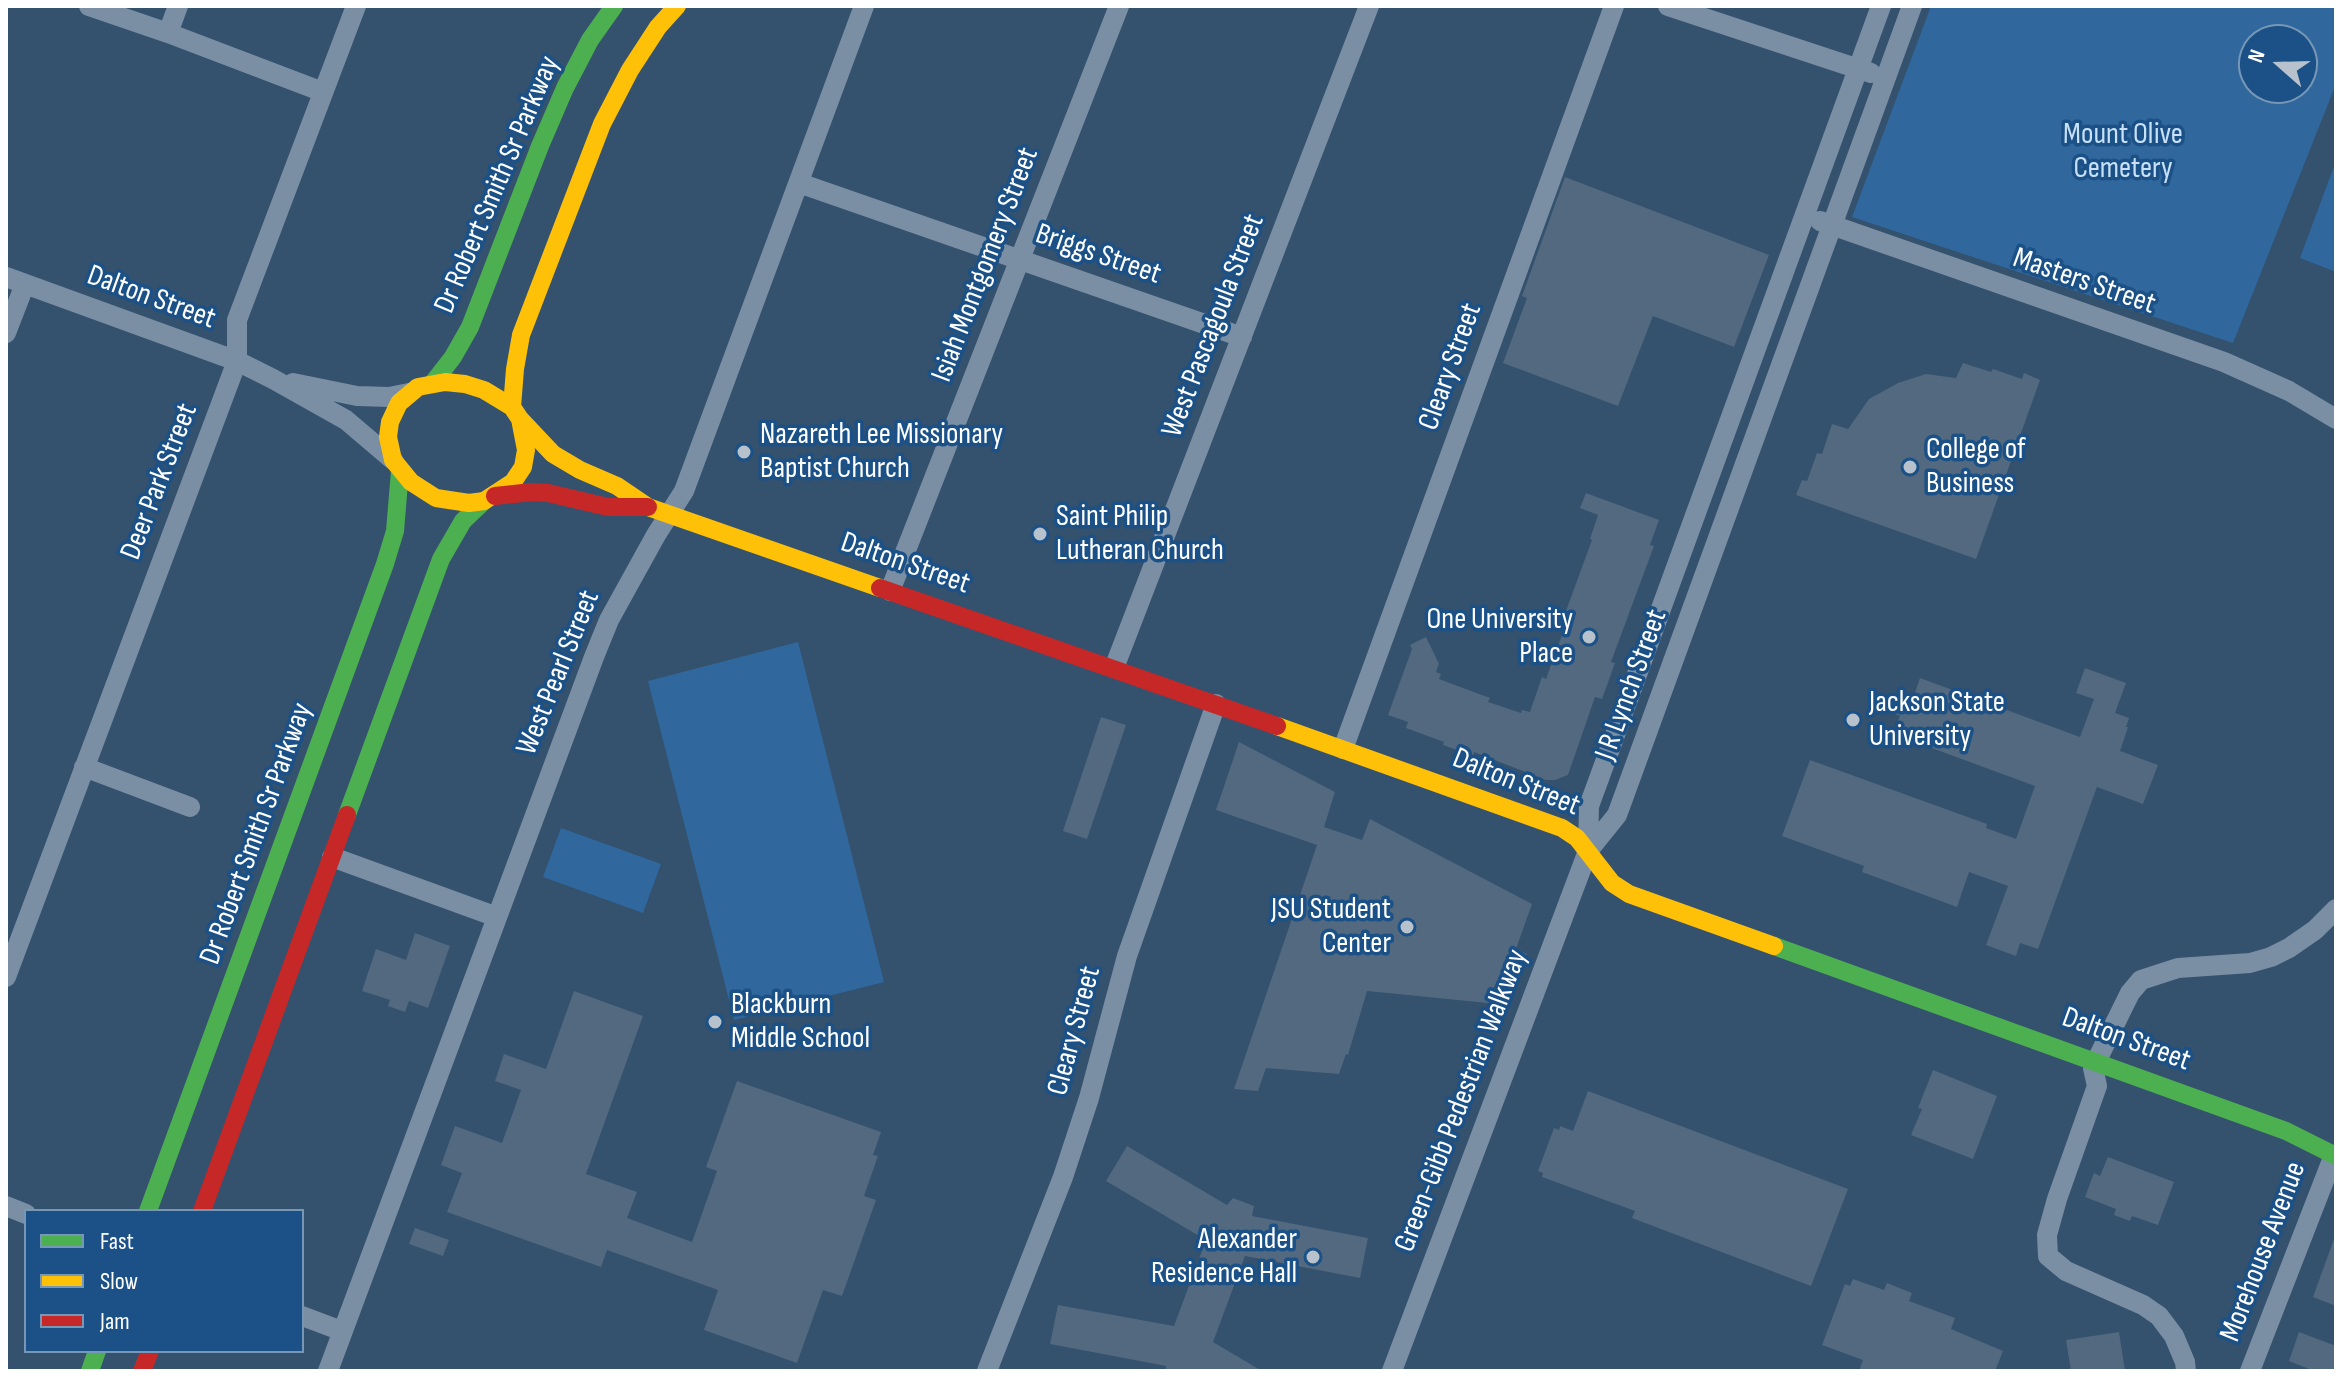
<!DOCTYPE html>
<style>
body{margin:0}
#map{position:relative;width:2342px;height:1377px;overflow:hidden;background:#34516e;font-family:"Sofia Sans Condensed",sans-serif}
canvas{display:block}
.frame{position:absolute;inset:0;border:8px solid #fff;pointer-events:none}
.legend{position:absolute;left:24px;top:1209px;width:280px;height:144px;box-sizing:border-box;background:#1b5186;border:2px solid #7697b6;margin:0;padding:10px 14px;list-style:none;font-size:24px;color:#fff}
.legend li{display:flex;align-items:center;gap:16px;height:40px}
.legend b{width:40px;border:2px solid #7697b6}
.north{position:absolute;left:2238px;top:24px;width:80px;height:80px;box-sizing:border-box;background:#1b5186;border:2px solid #7697b6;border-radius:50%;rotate:290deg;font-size:22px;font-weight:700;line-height:32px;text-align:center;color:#fff}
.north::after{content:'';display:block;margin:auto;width:28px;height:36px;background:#b8c2cc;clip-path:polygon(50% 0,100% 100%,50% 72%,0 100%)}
</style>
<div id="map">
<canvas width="2342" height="1377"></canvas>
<div class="frame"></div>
<ul class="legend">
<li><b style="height:10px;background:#4caf50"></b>Fast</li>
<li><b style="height:10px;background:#ffc107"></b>Slow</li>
<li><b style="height:10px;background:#c62828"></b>Jam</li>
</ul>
<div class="north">N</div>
</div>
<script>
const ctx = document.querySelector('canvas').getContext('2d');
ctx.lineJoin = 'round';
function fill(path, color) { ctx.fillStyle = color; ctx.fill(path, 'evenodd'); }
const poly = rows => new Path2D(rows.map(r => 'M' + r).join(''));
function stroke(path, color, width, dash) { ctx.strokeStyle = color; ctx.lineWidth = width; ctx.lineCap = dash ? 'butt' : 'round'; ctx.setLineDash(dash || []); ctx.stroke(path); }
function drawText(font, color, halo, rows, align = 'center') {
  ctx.font = font + ' "Sofia Sans Condensed",sans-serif'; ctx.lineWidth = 7; ctx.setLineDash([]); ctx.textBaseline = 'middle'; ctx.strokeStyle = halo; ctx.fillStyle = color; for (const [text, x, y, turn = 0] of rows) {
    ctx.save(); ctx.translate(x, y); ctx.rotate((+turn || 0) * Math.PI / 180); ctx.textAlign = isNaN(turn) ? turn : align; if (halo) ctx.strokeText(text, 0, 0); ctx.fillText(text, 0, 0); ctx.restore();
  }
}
fill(poly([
 [1931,6,2336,6,2336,84,2233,343,1852,217],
 [2254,40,2302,40,2302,88,2254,88],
 [2336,161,2336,272,2300,258],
 [798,642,884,982,734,1020,648,681],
 [561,828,661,864,643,913,543,877]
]), '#30689d');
fill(poly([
 [1565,177,1769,255,1734,347,1653,316,1618,406,1503,363,1527,298,1522,296],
 [1963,363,1991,372,1993,369,2022,379,2024,373,2040,380,1976,559,1796,495,1802,480,1807,481,1817,453,1822,454,1832,424,1848,429,1869,399,1898,383,1926,374,1956,378],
 [1586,493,1659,520,1650,545,1654,546,1611,662,1615,663,1602,699,1595,697,1568,775,1555,780,1546,780,1474,752,1473,756,1443,745,1444,742,1406,728,1408,722,1388,715,1412,649,1410,645,1426,637,1439,664,1436,672,1441,674,1439,679,1490,698,1488,702,1521,713,1522,710,1530,712,1542,677,1546,679,1563,632,1559,630,1592,540,1590,539,1598,515,1580,508],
 [2085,668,2126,683,2115,713,2129,718,2126,727,2128,727,2120,751,2158,765,2143,804,2097,787,2038,949,2020,943,2016,956,1986,945,2008,886,1969,872,1957,907,1862,872,1864,866,1782,836,1810,760,1987,824,1986,828,2016,839,2035,786,1899,736,1902,727,1896,725,1900,716,1892,713,1900,693,1913,698,1920,678,2080,737,2094,699,2076,693],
 [1101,717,1126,725,1087,839,1063,831],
 [1239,742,1335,792,1324,827,1362,840,1370,819,1532,904,1516,949,1527,954,1499,992,1498,1004,1367,991,1348,1055,1346,1054,1339,1074,1266,1068,1258,1091,1234,1089,1317,845,1216,810],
 [415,933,450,946,428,1008,409,1001,405,1012,388,1006,390,1000,362,991,376,949,406,960],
 [574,991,643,1016,586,1174,637,1192,627,1218,692,1242,717,1171,706,1167,737,1081,881,1132,873,1155,878,1156,864,1196,876,1200,842,1296,823,1290,797,1363,704,1330,718,1290,607,1250,601,1267,447,1212,462,1173,441,1165,455,1126,502,1143,521,1090,495,1081,504,1054,546,1069],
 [1933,1070,1997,1096,1973,1159,1911,1135,1922,1109,1918,1108],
 [1588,1091,1848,1189,1811,1286,1632,1218,1635,1211,1542,1177,1543,1173,1538,1171,1554,1128,1559,1130,1560,1126,1573,1131],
 [1127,1146,1227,1205,1233,1198,1254,1206,1252,1216,1368,1238,1360,1278,1245,1256,1213,1342,1262,1371,1166,1371,1166,1366,1050,1344,1058,1305,1174,1326,1206,1240,1106,1181],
 [2108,1157,2174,1182,2158,1225,2132,1216,2130,1221,2114,1215,2116,1209,2085,1197,2094,1173,2100,1176],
 [415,1228,449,1240,443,1256,409,1244],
 [2334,1239,2336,1239,2336,1306,2313,1297],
 [1853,1279,1884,1290,1887,1283,1912,1293,1909,1301,1955,1318,1951,1329,2003,1351,1995,1371,1859,1371,1863,1360,1822,1345,1845,1284,1850,1286],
 [2119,1332,2125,1371,2071,1371,2066,1340],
 [2299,1332,2336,1346,2336,1371,2314,1371,2289,1361]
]), '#526980');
stroke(poly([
 [89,6,168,33,323,92],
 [1668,6,1871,73],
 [168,33,178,6],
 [799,183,1242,337],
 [1820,221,2224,362,2289,391,2336,419],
 [6,277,237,361,273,379,346,420,393,460],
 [6,333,25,284],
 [293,383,357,396,389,397,409,393],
 [890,591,1119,6],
 [1114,668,1369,6],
 [1343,749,1614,6],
 [84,767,190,807],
 [1588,851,1589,806,1881,6],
 [332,857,497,917],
 [6,977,237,361,237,320,356,6],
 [6,1206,26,1214],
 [302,1316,342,1331],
 [328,1371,594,657,609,620,656,535,684,491,864,6],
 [987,1371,1063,1177,1089,1098,1127,956,1216,704],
 [1392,1371,1588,851,1617,815,1912,6],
 [2186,1371,2185,1362,2174,1336,2159,1316,2143,1305,2066,1271,2048,1256,2047,1235,2057,1199,2097,1086,2093,1068,2130,993,2141,980,2178,968,2250,963,2271,957,2289,948,2315,930,2336,909],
 [2250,1371,2334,1155]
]), '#7a8fa4', 20);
stroke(poly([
 [432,384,453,357,470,327,540,146,565,88,590,40,614,6],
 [347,815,441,559,463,521,484,501],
 [1774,946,2286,1131,2336,1156],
 [148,1211,385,564,395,531,400,471],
 [90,1371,97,1351]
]), '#4caf50', 18);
stroke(poly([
 [445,382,465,384,484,390,512,407,520,419,526,450,523,467,513,482,484,501,469,503,436,498,411,482,393,460,388,437,390,422,399,403,418,387,445,382],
 [512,407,515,369,521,335,602,124,630,70,658,27,677,6],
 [520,419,553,454,580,470,617,486,648,507,880,588],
 [1277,726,1562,828,1577,838,1612,883,1629,894,1774,946]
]), '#ffc107', 18);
stroke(poly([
 [495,496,532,492,548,493,608,507,648,507],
 [880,588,1277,726],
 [202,1211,347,815],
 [142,1371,150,1351]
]), '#c62828', 18);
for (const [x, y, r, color] of [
 [744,452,8,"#b8c2cc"],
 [1910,467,8,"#b8c2cc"],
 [1040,534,8,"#b8c2cc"],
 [1589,637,8,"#b8c2cc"],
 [1853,720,8,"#b8c2cc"],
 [1407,927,8,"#b8c2cc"],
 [715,1022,8,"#b8c2cc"],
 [1313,1257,8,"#b8c2cc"]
]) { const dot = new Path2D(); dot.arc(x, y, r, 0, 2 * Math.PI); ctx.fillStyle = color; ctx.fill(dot); stroke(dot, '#1b5186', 3); }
drawText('30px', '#c8e1f8', '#1b5186', [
 ["Mount Olive",2123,135],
 ["Cemetery",2123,169]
]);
drawText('30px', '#fff', '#1b5186', [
 ["Dr Robert Smith Sr Parkway",498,185,-67],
 ["Briggs Street",1098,255,19],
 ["Isiah Montgomery Street",986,265,-69],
 ["Masters Street",2084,282,19],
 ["Dalton Street",151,298,20],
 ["West Pascagoula Street",1214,326,-69],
 ["Cleary Street",1451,367,-70],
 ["Deer Park Street",160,482,-69],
 ["Dalton Street",905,564,19],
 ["West Pearl Street",559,673,-68],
 ["J R Lynch Street",1632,685,-70],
 ["Dalton Street",1516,783,22],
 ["Dr Robert Smith Sr Parkway",257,834,-70],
 ["Cleary Street",1075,1031,-75],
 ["Dalton Street",2126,1040,20],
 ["Green-Gibb Pedestrian Walkway",1462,1101,-69],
 ["Morehouse Avenue",2264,1252,-69]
]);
drawText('30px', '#fff', '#1b5186', [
 ["Nazareth Lee Missionary",760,435],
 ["Baptist Church",760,469],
 ["College of",1926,450],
 ["Business",1926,484],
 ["Saint Philip",1056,517],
 ["Lutheran Church",1056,551],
 ["One University",1573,620,"right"],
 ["Place",1573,654,"right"],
 ["Jackson State",1869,703],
 ["University",1869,737],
 ["JSU Student",1391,910,"right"],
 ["Center",1391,944,"right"],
 ["Blackburn",731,1005],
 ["Middle School",731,1039],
 ["Alexander",1297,1240,"right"],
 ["Residence Hall",1297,1274,"right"]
], 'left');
</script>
